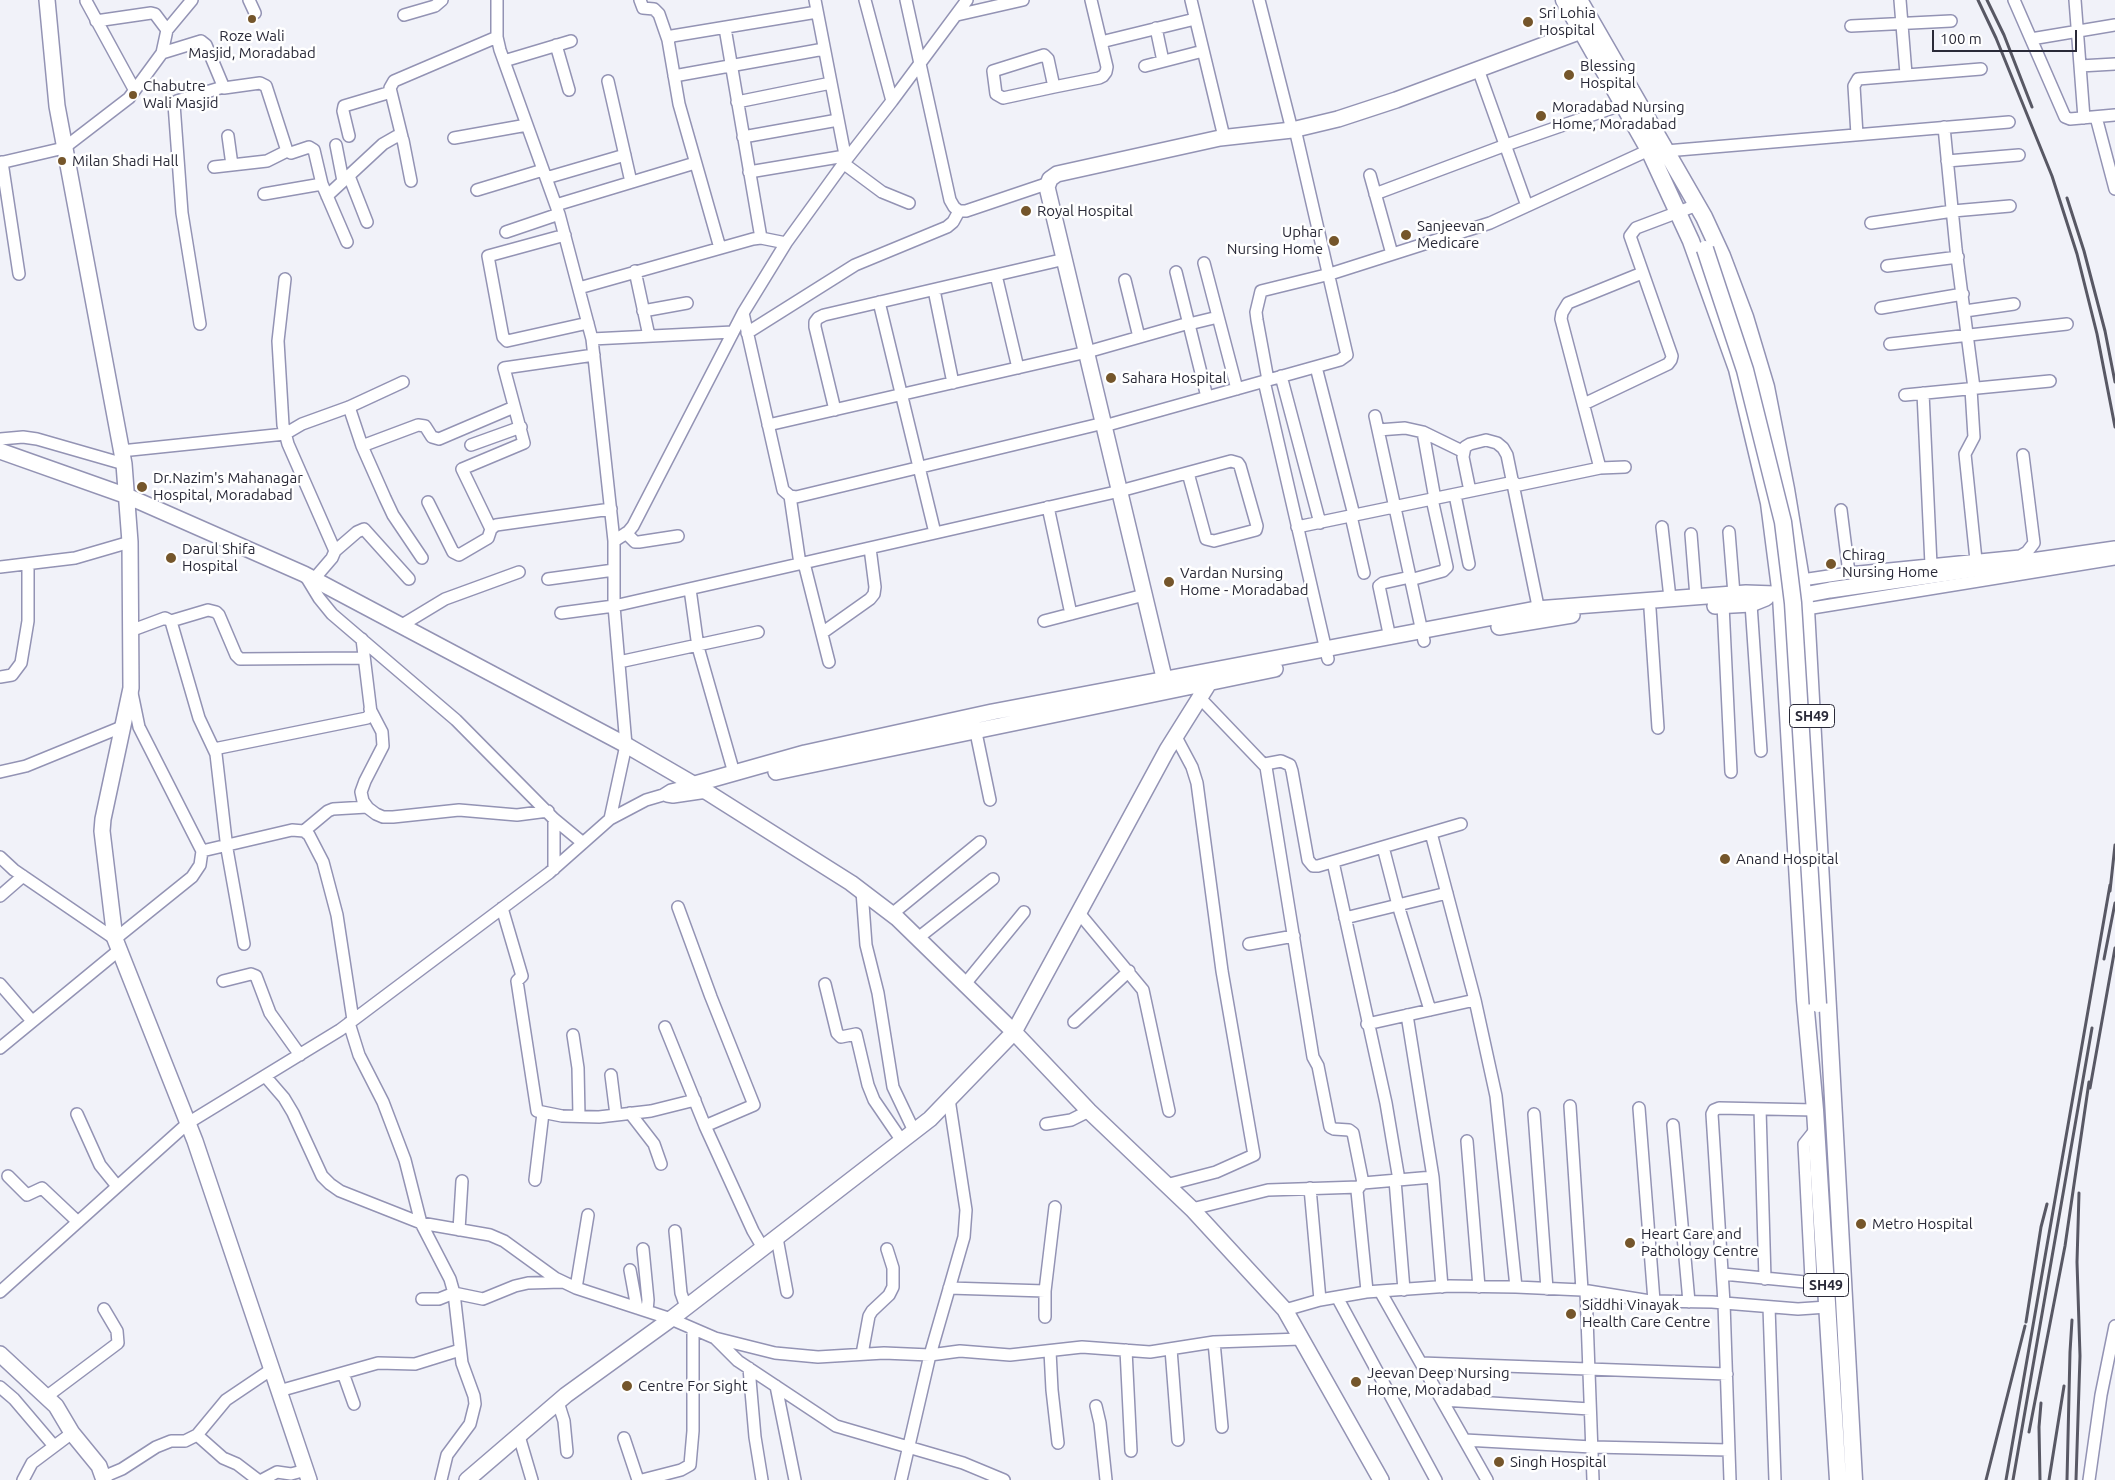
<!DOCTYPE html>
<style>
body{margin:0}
#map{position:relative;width:2115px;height:1480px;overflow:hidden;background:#f1f2f9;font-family:Ubuntu,sans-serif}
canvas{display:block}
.scale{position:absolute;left:1932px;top:30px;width:145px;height:22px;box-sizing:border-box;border:2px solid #2a2a38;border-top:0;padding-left:6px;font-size:15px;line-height:18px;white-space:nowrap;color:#2a2a38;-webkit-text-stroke:4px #fff;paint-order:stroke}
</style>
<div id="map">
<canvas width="2115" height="1480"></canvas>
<div class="scale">100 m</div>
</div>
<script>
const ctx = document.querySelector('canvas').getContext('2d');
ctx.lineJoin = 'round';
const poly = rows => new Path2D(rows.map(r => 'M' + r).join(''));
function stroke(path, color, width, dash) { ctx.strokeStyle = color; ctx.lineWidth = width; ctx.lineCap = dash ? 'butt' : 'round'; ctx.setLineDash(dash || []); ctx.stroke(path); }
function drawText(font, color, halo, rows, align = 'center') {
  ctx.font = font + ' Ubuntu,sans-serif'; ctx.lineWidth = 5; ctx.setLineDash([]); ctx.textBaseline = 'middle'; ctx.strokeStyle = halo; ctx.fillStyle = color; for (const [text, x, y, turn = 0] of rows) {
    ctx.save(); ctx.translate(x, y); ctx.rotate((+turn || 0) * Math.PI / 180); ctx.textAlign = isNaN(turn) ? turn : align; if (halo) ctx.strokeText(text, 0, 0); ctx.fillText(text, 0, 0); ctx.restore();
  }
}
const street = poly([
 [249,0,255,13],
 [497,0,497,37,500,50,559,214,592,339,614,541,614,606,626,745,610,819],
 [640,0,643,8,654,9,659,14,668,40],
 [815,0,846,160],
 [865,0,892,101],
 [906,0,950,200,954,207,959,211,966,211,1049,183],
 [1191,0,1224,137],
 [1259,0,1292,130],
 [1900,0,1906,74],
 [2014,0,2065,117,2070,119,2115,115],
 [2075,0,2084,118],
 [86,1,134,89],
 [404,15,435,6,442,0],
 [957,15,1023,0],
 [96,21,151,13,155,14,167,30],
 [1851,26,1951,21],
 [725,28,761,238],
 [1156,28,1163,61],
 [2031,39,2115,25],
 [1101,42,1195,19],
 [556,45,569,90],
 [162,53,201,41,206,45,224,88,260,83,266,86,287,151,291,153,309,147,314,150,322,184,347,242],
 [504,61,571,41],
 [1145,66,1203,51],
 [2080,66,2115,64],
 [1478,69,1527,206],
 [674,76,824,49],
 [608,81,631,182],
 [1054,87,1048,59,1044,55,993,71,996,94,1003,98,1054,87,1099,78,1103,76,1106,72,1107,67,1091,0],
 [737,102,831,83],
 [2096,117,2115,189],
 [1944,127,1956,249,1974,388],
 [1857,135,1854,86,1858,79,1981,69],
 [228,136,232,165],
 [349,136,343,111,344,106,391,92],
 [402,137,390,88,394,81,497,37],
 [743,137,838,120],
 [454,138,527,125],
 [336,145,343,181],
 [1666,151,2009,122],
 [1947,161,2019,155],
 [2,162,19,274],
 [0,163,64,148,129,98,162,53,167,30,192,0],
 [843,163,882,192,909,203],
 [214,167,267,161,287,151],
 [749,172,845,156],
 [1370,175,1392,254],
 [349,176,367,222],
 [546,178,625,155],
 [477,190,543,170],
 [264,194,322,184],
 [1375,194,1506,145,1624,104],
 [327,196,383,144,397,136,399,136,403,140,411,181],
 [556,205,695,163],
 [1871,223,1953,211,2010,206],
 [506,232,559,214],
 [565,235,488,256,503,337,507,341,588,323],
 [720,248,679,104,668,40,672,36,817,12],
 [1204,263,1237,389],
 [1887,266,1958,257],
 [635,271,649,336],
 [1176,272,1207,397],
 [996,275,1018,368],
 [285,279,278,341,283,425,288,444,335,551,332,558,314,579],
 [1125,280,1139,337],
 [579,288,753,239,761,238,786,243],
 [934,290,953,383],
 [879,302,935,533],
 [1881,308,1963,294],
 [643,311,687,303],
 [1965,311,2014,304],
 [743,313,783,490,790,496,796,497,1104,423],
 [200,324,182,213,174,104,177,101,223,87],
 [1189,324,1218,317],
 [747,333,855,265,947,227,953,222,959,211],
 [592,339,733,332],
 [1890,344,2067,324],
 [1316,367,1354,515],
 [1281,376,1320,523],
 [1268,380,1257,320,1256,312,1261,291,1330,274,1490,223,1649,150],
 [1264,381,1328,659],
 [1971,389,1974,437,1965,454,1976,560],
 [1923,393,1931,565],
 [1905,395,2050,381],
 [1584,404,1668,364,1671,360,1672,356,1630,236,1636,228,1697,205],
 [349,407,362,446,385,498,393,515,422,558],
 [835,410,815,327,815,322,818,318,824,315,1065,259],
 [1375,416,1424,641],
 [768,425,1087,352,1189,323],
 [1104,426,1340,360,1347,355,1295,129],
 [1378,430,1405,428,1423,432,1464,452],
 [1423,432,1435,499],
 [0,439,23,437,37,439,124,464],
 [471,445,521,427],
 [362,446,418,425,425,426,432,437,439,439,514,407],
 [121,451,285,434,302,424,349,407,403,382],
 [1600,468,1561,319,1562,313,1568,303,1642,273],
 [1514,486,1600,468,1625,467],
 [1470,491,1463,457,1465,447,1470,444,1486,440,1497,443,1503,448,1507,455,1540,616],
 [1455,495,1469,564],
 [790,496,800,564],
 [428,502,453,552,459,555,488,538,491,529,496,525,611,509],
 [1048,507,1071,614],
 [1841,510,1849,573],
 [1351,516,1364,573],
 [1297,527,1514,482],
 [1662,527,1670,598],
 [491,529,462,469,524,443,504,368,594,355],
 [1729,532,1734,594],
 [626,533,635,542,639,542,678,536],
 [1691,534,1696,597],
 [614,541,628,532,633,526,743,313,786,243,846,160,892,101,967,0],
 [335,551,357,532,364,529,409,579],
 [804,563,829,662],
 [0,567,75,558,130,542],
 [305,575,319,598,332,614,456,720,554,819,583,843],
 [548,579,614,570],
 [1410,580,1443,571,1447,567,1432,499],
 [1802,580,1849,573,2020,556,2027,552,2034,543,2023,455],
 [690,589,698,647,734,773],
 [1751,604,1761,751],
 [1723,605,1731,772],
 [1650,609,1658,728],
 [1806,609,2115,559],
 [561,613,614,606,1120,491,1231,461,1238,463,1240,466,1257,526,1256,530,1214,541,1206,539,1188,473],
 [171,621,208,610,216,612,219,615,236,655,240,659,364,658],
 [1044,621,1144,595],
 [402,625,445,599,519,572],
 [130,631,165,618,171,621,172,625,199,718,216,754,227,849,244,944],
 [822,633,870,599,874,594,875,587,870,548],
 [1390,638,1379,586,1383,583,1410,577],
 [619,662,758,632],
 [0,677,12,675,21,663,28,621,28,564],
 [1200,698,1266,767,1313,1057,1318,1066,1330,1127,1334,1129,1349,1130,1353,1133,1363,1183],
 [370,709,382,732,383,746,365,781,361,792,363,801,368,808,376,814,383,817,393,817,459,810,517,815,548,811],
 [974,723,990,800],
 [214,749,367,718,371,713,362,639],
 [1265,764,1281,761,1290,765,1292,771,1308,860,1313,866,1318,866,1461,824],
 [0,772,26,766,124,726],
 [667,796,673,797,707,792],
 [304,831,328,811,333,809,367,807],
 [1431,833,1475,1000,1496,1096,1516,1287],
 [1383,847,1398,905,1430,1010],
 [202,851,292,830,304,831,309,835,323,862,337,915,353,1020],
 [0,857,14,870,115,939,192,877,200,865,202,851,139,727,132,693],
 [1333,862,1386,1103,1399,1180],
 [554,869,554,819],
 [862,891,866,945,878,993,893,1087,914,1131],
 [0,896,23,876],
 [678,907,711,997,754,1105,705,1126],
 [502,908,522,976,517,981,537,1111,562,1116,599,1117,651,1111,695,1100],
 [1079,913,1143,990,1169,1111],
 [892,914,980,842],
 [1345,918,1447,893],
 [918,938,993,879],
 [1249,944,1294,936],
 [223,981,251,974,256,976,270,1013,300,1055],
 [0,984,32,1021],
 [825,984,837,1033,841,1037,856,1034,868,1085,874,1100,902,1141],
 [965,984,1024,912],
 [1407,1015,1433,1177,1442,1287],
 [1074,1022,1129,971],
 [349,1023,359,1055,383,1102,405,1160,421,1223,450,1279,454,1293,462,1363,474,1396,475,1404,470,1424,447,1455,441,1480],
 [1367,1024,1475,1000],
 [665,1027,705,1126,753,1231,763,1248],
 [573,1035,578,1068,579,1116],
 [0,1048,118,951],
 [611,1075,616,1115],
 [265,1076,284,1098,293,1113,322,1176,330,1184,340,1191,421,1223,490,1235,504,1241,555,1278,576,1288,671,1319,715,1338,775,1353,818,1357,884,1353,930,1355,960,1351,1010,1355,1082,1347,1150,1352,1214,1342,1301,1339],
 [1570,1106,1582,1290],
 [1639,1108,1654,1301],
 [1760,1109,1765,1279],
 [630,1113,654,1144,661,1164],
 [77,1114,100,1165,117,1186],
 [1534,1114,1547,1289],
 [1046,1124,1071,1120,1089,1111],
 [1673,1125,1689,1302],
 [1467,1141,1479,1287],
 [8,1176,27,1195,42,1188,78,1222],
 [535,1180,543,1113],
 [1395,1180,1404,1290],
 [1166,1185,1216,1172,1254,1155,1222,971,1197,783,1192,767,1176,737],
 [1310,1188,1320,1300],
 [1192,1209,1268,1190,1359,1187],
 [459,1230,462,1181],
 [675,1231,681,1293,686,1307],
 [777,1238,787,1292],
 [643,1249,648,1300,647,1311],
 [630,1270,637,1308],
 [1723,1274,1805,1282,1811,1279,1804,1144,1816,1129],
 [576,1288,588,1215],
 [949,1288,1045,1291],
 [1367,1291,1357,1191,1359,1187,1363,1183,1433,1177],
 [1380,1291,1487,1480],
 [1586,1291,1593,1480],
 [0,1292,188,1123,340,1030,549,873,610,819,646,800,663,795,671,790,695,784],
 [1337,1297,1436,1480],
 [422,1299,439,1299,454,1293,483,1299,515,1286,528,1283,562,1282],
 [1769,1307,1775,1480],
 [1285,1310,1320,1300,1366,1292,1450,1286,1516,1287,1582,1290,1650,1301,1712,1302,1798,1309,1827,1307],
 [1045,1317,1045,1291,1055,1207],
 [716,1339,738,1361,836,1426,963,1463,1004,1480],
 [1214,1342,1222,1427],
 [1171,1349,1178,1440],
 [1126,1350,1131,1451],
 [1050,1351,1052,1390,1058,1443],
 [862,1354,869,1316,872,1311,889,1295,893,1287,893,1268,887,1249],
 [1421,1363,1727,1374],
 [749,1368,755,1437,762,1480],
 [343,1373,354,1404],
 [776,1386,795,1480],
 [0,1387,14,1399,54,1446],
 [279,1391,378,1363,415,1364,460,1350],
 [46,1397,118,1343,117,1331,104,1309],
 [1442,1400,1590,1409],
 [558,1402,564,1421,567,1452],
 [1096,1406,1100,1423,1106,1480],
 [197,1435,223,1458,237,1464,258,1480],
 [519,1436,532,1480],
 [624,1438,638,1480],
 [1465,1440,1592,1447,1729,1450],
 [103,1477,122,1469,156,1447,171,1441,185,1441,197,1435,226,1400,272,1369],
 [23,1480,32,1463,72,1433],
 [262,1480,277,1472,291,1474,306,1470],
 [642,1480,681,1470,690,1465,693,1431,693,1329],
 [901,1480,930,1355,964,1237,966,1210,949,1099],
 [1730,1480,1724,1303,1712,1114,1714,1110,1719,1108,1815,1110],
 [2089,1480,2101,1395,2115,1326]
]);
const secondary = poly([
 [47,0,57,106,124,464,130,542,131,688,103,819,102,831,115,939,195,1141,309,1480],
 [0,451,127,496,304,574,626,745,707,792,851,883,897,918,1014,1032,1089,1111,1192,1209,1285,1310,1381,1480],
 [1715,606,1751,604,1766,598],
 [1499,627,1572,615],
 [1167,690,1047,187,1050,179,1057,174,1220,138,1292,130,1338,119,1396,100,1592,27],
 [776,772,1275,669],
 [695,784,805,753,992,712,1536,609,1746,593,1804,595,1830,590,2115,549],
 [0,1354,56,1406,72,1433,99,1466,104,1480],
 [467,1480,566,1395,671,1319,930,1119,1014,1032,1167,750,1209,683,1214,670]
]);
const primary = poly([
 [1564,0,1649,150,1691,241,1737,369,1769,503,1781,596,1805,1000,1815,1110,1838,1480],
 [1579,0,1704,217,1722,256,1745,317,1766,387,1786,489,1806,609,1854,1480]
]);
stroke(street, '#9393b4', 14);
stroke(secondary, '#9393b4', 18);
stroke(primary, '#9393b4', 19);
stroke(street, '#fff', 11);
stroke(secondary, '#fff', 15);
stroke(primary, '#fff', 16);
stroke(poly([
 [1978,0,1996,38,2052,176,2077,254,2097,334,2115,427],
 [1987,0,2004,35,2032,107],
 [2067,198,2084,251,2105,331,2115,382],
 [2110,891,2115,845],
 [2104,959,2115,903],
 [2090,1088,2115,948],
 [2026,1322,2041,1227,2047,1204],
 [2029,1432,2065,1246,2089,1082],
 [1986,1480,2025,1326],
 [2006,1480,2110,885],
 [2013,1480,2092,1028],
 [2040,1480,2039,1427,2041,1403],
 [2049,1480,2064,1386],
 [2067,1480,2070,1352,2072,1320],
 [2076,1480,2080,1356,2077,1262,2079,1193]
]), '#585864', 3);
const primaryBridge = poly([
 [1705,249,1745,370,1783,522,1793,603,1818,1004]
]);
stroke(primaryBridge, '#9393b4', 19, []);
stroke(primaryBridge, '#fff', 16);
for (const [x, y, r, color] of [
 [252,19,5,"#75562b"],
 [1528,22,6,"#75562b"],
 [1569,75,6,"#75562b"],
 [133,95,5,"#75562b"],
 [1541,116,6,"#75562b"],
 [62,161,5,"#75562b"],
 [1026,211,6,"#75562b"],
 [1406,235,6,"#75562b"],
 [1334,241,6,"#75562b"],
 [1111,378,6,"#75562b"],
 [142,487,6,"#75562b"],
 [171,558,6,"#75562b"],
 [1831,564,6,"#75562b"],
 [1169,582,6,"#75562b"],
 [1725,859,6,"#75562b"],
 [1861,1224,6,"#75562b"],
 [1630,1243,6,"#75562b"],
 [1571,1314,6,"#75562b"],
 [1356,1382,6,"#75562b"],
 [627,1386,6,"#75562b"],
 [1499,1462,6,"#75562b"]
]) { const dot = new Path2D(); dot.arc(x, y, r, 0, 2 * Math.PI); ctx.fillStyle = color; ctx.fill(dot); stroke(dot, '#fff', 2); }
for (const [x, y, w] of [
 [1812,716,45],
 [1826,1285,45]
]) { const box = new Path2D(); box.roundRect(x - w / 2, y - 11.5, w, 23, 4); ctx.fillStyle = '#fff'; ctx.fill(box); stroke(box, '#2a2a38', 1); }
drawText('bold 14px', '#2a2a38', null, [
 ["SH49",1812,716],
 ["SH49",1826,1285]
]);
drawText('15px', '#2a2a38', '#fff', [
 ["Sri Lohia",1539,13],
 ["Hospital",1539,30],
 ["Roze Wali",252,36,"center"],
 ["Masjid, Moradabad",252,53,"center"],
 ["Blessing",1580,66],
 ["Hospital",1580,83],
 ["Chabutre",143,86],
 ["Wali Masjid",143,103],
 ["Moradabad Nursing",1552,107],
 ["Home, Moradabad",1552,124],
 ["Milan Shadi Hall",72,161],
 ["Royal Hospital",1037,211],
 ["Sanjeevan",1417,226],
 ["Medicare",1417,243],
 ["Uphar",1323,232,"right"],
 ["Nursing Home",1323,249,"right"],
 ["Sahara Hospital",1122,378],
 ["Dr.Nazim's Mahanagar",153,478],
 ["Hospital, Moradabad",153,495],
 ["Darul Shifa",182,549],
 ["Hospital",182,566],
 ["Chirag",1842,555],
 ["Nursing Home",1842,572],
 ["Vardan Nursing",1180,573],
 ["Home - Moradabad",1180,590],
 ["Anand Hospital",1736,859],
 ["Metro Hospital",1872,1224],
 ["Heart Care and",1641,1234],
 ["Pathology Centre",1641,1251],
 ["Siddhi Vinayak",1582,1305],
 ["Health Care Centre",1582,1322],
 ["Jeevan Deep Nursing",1367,1373],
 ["Home, Moradabad",1367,1390],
 ["Centre For Sight",638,1386],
 ["Singh Hospital",1510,1462]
], 'left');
</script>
